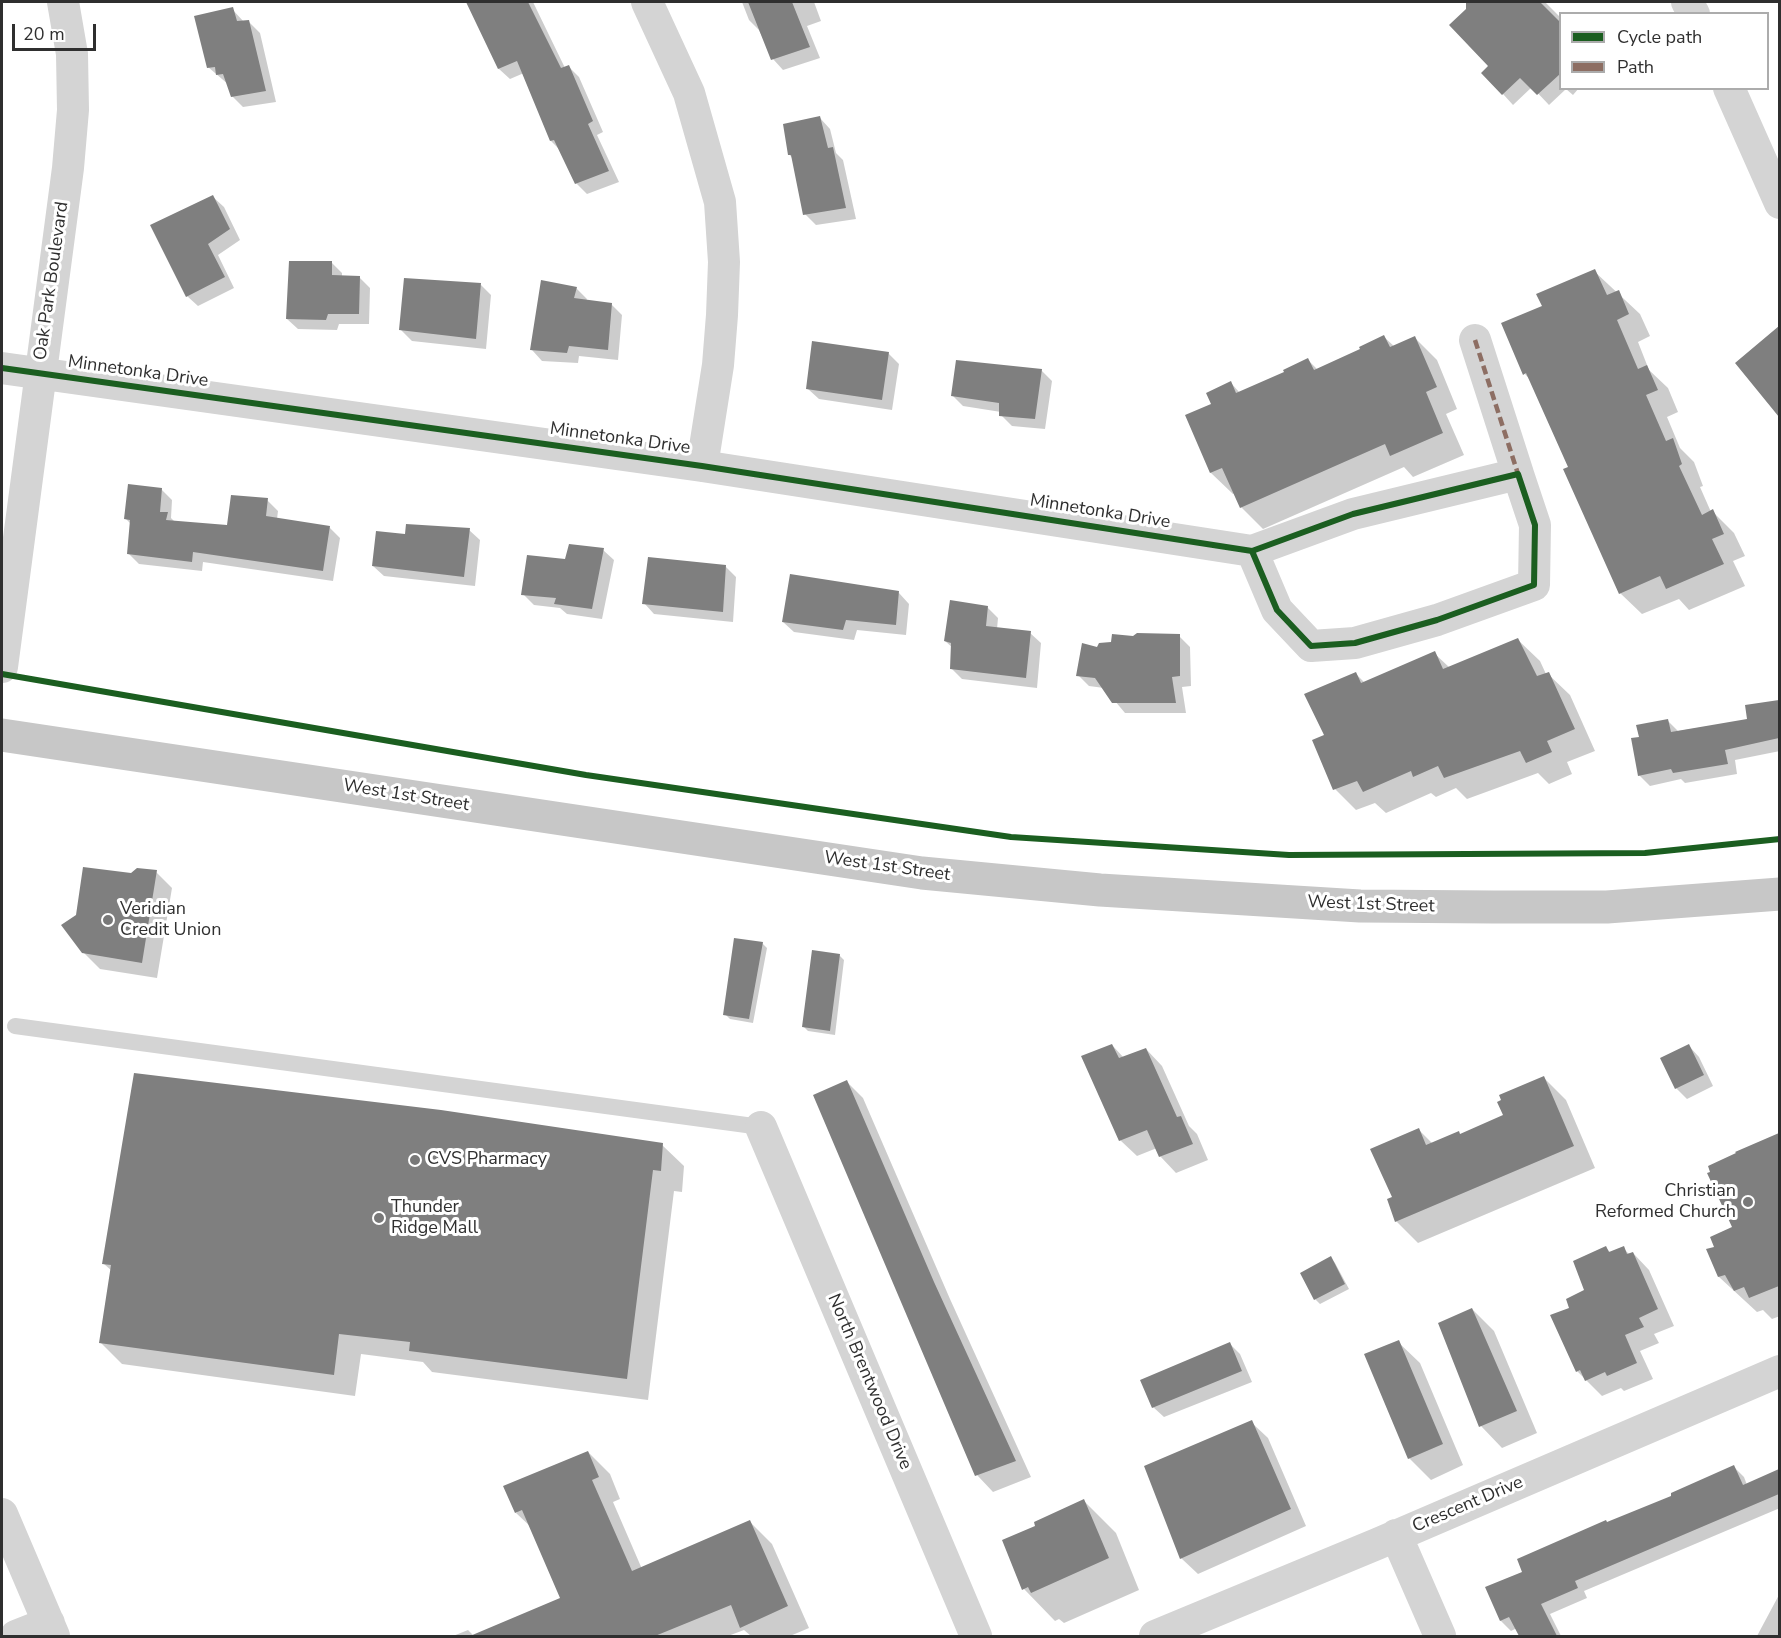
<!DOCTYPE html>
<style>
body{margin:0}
#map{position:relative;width:1781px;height:1638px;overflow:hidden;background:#fff;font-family:"Nunito Sans",sans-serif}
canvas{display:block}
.frame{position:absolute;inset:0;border:3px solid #2f2f2f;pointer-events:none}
.legend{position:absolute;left:1559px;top:12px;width:210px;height:78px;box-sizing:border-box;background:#fff;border:2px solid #acacac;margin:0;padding:8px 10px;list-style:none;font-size:18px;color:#2f2f2f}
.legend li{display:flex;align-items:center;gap:12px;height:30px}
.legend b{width:30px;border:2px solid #acacac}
.scale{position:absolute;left:12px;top:24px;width:84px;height:27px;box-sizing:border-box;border:3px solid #2f2f2f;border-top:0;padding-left:8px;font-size:18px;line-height:21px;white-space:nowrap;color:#2f2f2f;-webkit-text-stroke:4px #fff;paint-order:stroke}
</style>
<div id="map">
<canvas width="1781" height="1638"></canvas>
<div class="frame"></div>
<ul class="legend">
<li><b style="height:8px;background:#1b5e20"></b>Cycle path</li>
<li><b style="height:8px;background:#8d6e63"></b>Path</li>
</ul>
<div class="scale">20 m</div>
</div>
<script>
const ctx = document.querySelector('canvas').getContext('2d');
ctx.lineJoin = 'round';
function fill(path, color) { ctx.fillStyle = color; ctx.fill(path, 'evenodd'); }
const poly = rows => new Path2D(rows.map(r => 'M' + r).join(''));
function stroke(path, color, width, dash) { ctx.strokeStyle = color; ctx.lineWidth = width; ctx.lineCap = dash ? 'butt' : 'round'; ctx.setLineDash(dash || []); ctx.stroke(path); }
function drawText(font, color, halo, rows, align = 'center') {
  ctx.font = font + ' "Nunito Sans",sans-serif'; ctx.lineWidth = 6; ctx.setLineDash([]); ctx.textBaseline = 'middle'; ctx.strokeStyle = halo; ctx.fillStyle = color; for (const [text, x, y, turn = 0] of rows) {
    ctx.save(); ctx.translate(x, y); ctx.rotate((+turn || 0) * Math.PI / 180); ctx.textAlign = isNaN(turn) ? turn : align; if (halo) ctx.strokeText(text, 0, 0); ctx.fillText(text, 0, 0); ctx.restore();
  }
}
fill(poly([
 [467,2,533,2,565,68,569,67,579,77,603,132,597,135,619,182,587,194,576,183,561,151,551,141,524,73,510,79,499,69],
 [742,2,814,2,821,21,807,26,820,58,783,70,773,59,759,30,749,20],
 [1471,2,1545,2,1560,17,1560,88,1579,88,1573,95,1566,89,1549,105,1532,87,1513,105,1503,94,1467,10,1468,5],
 [232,9,244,22,249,22,260,33,276,102,243,107,232,96,229,85,208,67],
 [820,118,830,129,836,153,843,160,856,219,816,225,805,214,793,159,789,154],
 [213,197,224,207,240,240,218,255,234,288,198,306,187,296],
 [332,263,342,273,342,277,359,277,370,288,369,324,339,324,337,330,298,329,287,319],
 [1594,271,1640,314,1650,336,1638,342,1649,370,1668,388,1678,412,1667,417,1680,448,1694,462,1703,486,1700,487,1711,512,1712,511,1734,533,1745,556,1733,561,1745,586,1689,610,1679,599,1642,614,1620,593,1570,467,1531,381,1525,374,1544,307],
 [481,285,491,295,486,349,412,341,401,330],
 [576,288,587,299,586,301,611,304,622,315,618,360,579,356,578,363,542,361,532,350],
 [1773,334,1780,340,1780,414,1738,363],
 [1384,337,1395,347,1415,338,1437,360,1457,409,1446,414,1464,455,1413,477,1404,467,1263,529,1241,507,1235,493,1233,494,1211,473,1213,405,1231,383,1240,393,1286,373,1308,360,1318,370,1362,350],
 [888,353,899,364,892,410,819,399,808,389],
 [1041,370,1052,381,1045,429,1012,426,1001,415,1001,412,963,406,953,396],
 [161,489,172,500,171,518,175,522,228,526,267,500,278,511,277,519,329,527,340,538,333,581,203,562,202,571,139,564,128,553,131,524,125,518],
 [469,530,480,540,475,586,384,576,373,566,406,536],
 [603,550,614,560,602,619,567,614,560,608,534,605,523,594,566,561],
 [725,566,736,577,733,622,654,614,644,603],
 [899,593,909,604,906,635,857,630,854,640,794,632,783,622],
 [987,607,998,618,997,629,1030,633,1041,643,1037,688,962,679,951,668,953,648,945,641],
 [1179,636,1190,647,1191,686,1182,687,1186,713,1125,713,1104,688,1089,686,1078,675,1098,648],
 [1518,640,1540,661,1546,674,1548,674,1570,695,1595,751,1567,762,1572,774,1549,784,1538,773,1467,799,1456,788,1436,797,1431,793,1386,813,1375,803,1356,810,1335,789,1326,736,1356,674,1365,683,1434,653,1450,668],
 [1780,701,1780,751,1735,760,1737,774,1685,783,1681,779,1650,786,1639,775,1641,738,1667,720,1678,731,1749,720,1746,706],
 [156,872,172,888,157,978,100,969,83,952,132,874],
 [762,943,767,948,753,1023,730,1019,725,1014],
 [839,955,844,960,835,1035,808,1031,803,1026],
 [1112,1045,1124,1058,1146,1049,1162,1066,1189,1126,1197,1134,1208,1160,1176,1173,1160,1156,1157,1148,1137,1156,1120,1140],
 [1689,1046,1699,1057,1713,1086,1687,1099,1676,1088],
 [1544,1078,1566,1100,1595,1168,1418,1243,1396,1221,1394,1198,1419,1130,1433,1144,1461,1136,1505,1116],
 [847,1082,863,1098,950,1299,1031,1477,993,1492,977,1475,815,1095],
 [1780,1135,1780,1316,1772,1319,1763,1310,1757,1312,1719,1277,1716,1248,1734,1228,1737,1153],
 [662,1145,684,1166,682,1192,674,1191,648,1400,432,1372,423,1362,361,1354,355,1396,122,1364,100,1342,112,1271,104,1264],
 [1606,1248,1611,1253,1623,1248,1630,1255,1633,1253,1649,1270,1674,1326,1654,1334,1659,1343,1640,1351,1653,1379,1624,1391,1621,1388,1602,1396,1577,1371,1571,1309,1586,1291],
 [1331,1258,1335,1263,1349,1289,1320,1304,1315,1299],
 [1472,1309,1494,1331,1537,1433,1502,1448,1481,1426],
 [1398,1342,1420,1363,1463,1465,1431,1480,1409,1458],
 [1229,1343,1240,1354,1252,1382,1164,1417,1153,1407],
 [1251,1422,1268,1438,1306,1526,1198,1574,1181,1558],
 [588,1452,610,1474,620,1499,613,1502,642,1569,750,1522,772,1544,809,1628,790,1636,751,1636,744,1630,728,1636,453,1636,468,1630,474,1636,562,1599,532,1528,516,1513],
 [1734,1467,1744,1477,1747,1485,1780,1471,1780,1508,1584,1591,1587,1598,1550,1614,1561,1636,1521,1636,1517,1628,1511,1631,1501,1621,1487,1588,1524,1573,1607,1523,1673,1497],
 [1084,1501,1116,1533,1139,1590,1064,1623,1059,1619,1055,1621,1024,1589,1037,1526],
 [1780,1593,1780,1636,1757,1636]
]), '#0003');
fill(poly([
 [466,2,528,2,561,68,569,65,593,121,588,124,609,171,575,184,554,140,550,141,517,61,498,69],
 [748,2,792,2,810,47,771,60],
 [1466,2,1540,2,1560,22,1560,74,1537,95,1520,78,1502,95,1481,73,1488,66,1449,25,1466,9],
 [233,7,237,21,249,20,266,91,231,97,223,74,216,75,215,67,207,68,194,16],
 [820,116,828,148,833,147,846,208,803,215,791,155,788,155,783,124],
 [213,195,230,229,208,244,225,277,186,297,150,225],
 [289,261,332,261,332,275,360,276,359,314,328,314,326,320,286,319],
 [1595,269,1607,295,1619,290,1629,314,1617,320,1638,369,1647,365,1658,390,1646,395,1666,441,1673,438,1682,464,1679,466,1702,515,1713,509,1724,534,1712,539,1724,564,1666,589,1660,576,1619,594,1563,469,1568,467,1526,373,1523,375,1501,323,1542,306,1536,294],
 [404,278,481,283,476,339,399,330],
 [541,280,577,287,574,298,612,303,608,350,569,346,567,353,530,350],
 [1779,326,1779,417,1735,363],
 [1384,335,1390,347,1415,336,1437,387,1426,392,1443,433,1390,456,1385,444,1240,508,1222,468,1210,473,1185,415,1211,404,1206,393,1231,381,1236,393,1284,372,1283,370,1308,358,1314,370,1360,349,1359,347],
 [812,341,889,352,882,400,806,389],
 [956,360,1042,369,1035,419,999,416,999,403,951,396],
 [128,484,162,488,160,512,168,512,166,520,227,525,231,495,268,498,266,516,330,526,323,571,193,552,192,562,127,554,130,520,124,519],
 [406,524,470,528,464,577,372,566,376,531,405,534],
 [569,544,604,548,592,609,554,604,556,598,521,595,527,555,565,559],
 [648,557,726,565,723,612,642,604],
 [790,574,899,591,896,625,846,620,843,630,782,622],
 [950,600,988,606,986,626,1031,631,1026,678,950,669,951,643,944,641],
 [1137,633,1180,634,1180,676,1172,677,1176,703,1112,703,1095,678,1076,676,1082,643,1097,647,1099,643,1111,642,1112,634,1133,636],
 [1518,638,1537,676,1549,672,1575,729,1547,741,1552,752,1526,763,1520,751,1444,778,1438,766,1413,777,1411,771,1363,792,1357,781,1333,790,1312,740,1324,735,1304,694,1356,672,1361,683,1435,651,1443,669],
 [1779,700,1779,738,1725,750,1728,764,1673,773,1671,769,1638,776,1631,738,1639,737,1636,725,1668,719,1671,732,1747,719,1745,705],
 [83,867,131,873,137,868,157,870,142,963,82,953,61,925,76,915],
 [734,938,763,942,749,1019,723,1015],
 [812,950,840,954,830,1031,802,1027],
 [1112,1044,1119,1058,1146,1048,1177,1117,1181,1116,1193,1144,1159,1157,1147,1130,1119,1141,1081,1056],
 [1689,1044,1704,1075,1675,1089,1660,1058],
 [134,1073,441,1110,663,1143,661,1171,653,1170,627,1379,409,1351,410,1342,339,1334,334,1375,99,1343,111,1265,102,1264],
 [1544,1076,1574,1146,1395,1222,1387,1199,1392,1197,1370,1149,1419,1128,1426,1145,1459,1131,1460,1134,1503,1115,1497,1102,1501,1100,1499,1095],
 [847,1080,934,1282,1016,1461,975,1476,813,1095],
 [1779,1133,1779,1286,1749,1298,1744,1287,1734,1291,1725,1275,1718,1277,1706,1249,1714,1247,1710,1237,1732,1227,1707,1173,1710,1172,1708,1166,1736,1153,1735,1152],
 [1606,1246,1609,1252,1624,1246,1627,1254,1633,1252,1658,1309,1639,1318,1644,1327,1625,1335,1637,1363,1607,1376,1605,1372,1585,1381,1580,1370,1576,1372,1550,1315,1569,1308,1566,1299,1584,1290,1573,1261],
 [1331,1256,1345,1284,1314,1300,1300,1273],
 [1472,1308,1517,1411,1479,1427,1438,1323],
 [1399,1340,1443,1444,1408,1459,1364,1354],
 [1230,1342,1242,1371,1152,1408,1140,1380],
 [1252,1420,1291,1509,1180,1559,1144,1466],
 [588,1451,599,1477,592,1480,632,1571,750,1520,788,1606,740,1628,731,1605,655,1636,470,1636,560,1598,522,1510,515,1513,503,1486],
 [1734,1465,1743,1485,1779,1469,1779,1494,1575,1581,1578,1588,1541,1604,1557,1636,1519,1636,1509,1617,1500,1621,1485,1587,1522,1572,1517,1559,1606,1520,1607,1522,1671,1496,1671,1493],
 [1084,1499,1109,1558,1031,1593,1028,1587,1022,1590,1002,1540,1035,1526,1034,1522]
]), '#7f7f7f');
stroke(poly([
 [15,1026,761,1127]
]), '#d4d4d4', 16);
stroke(poly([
 [647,2,689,93,720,202,724,262,722,315,718,365,702,466],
 [1687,2,1694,14],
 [1729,88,1780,203],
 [1475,340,1518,474],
 [2,368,702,466,1252,551,1353,514,1518,474,1535,525,1534,585,1437,620,1355,643,1311,646,1277,610,1252,551],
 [2,667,68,168,73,110,72,54,63,2],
 [761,1127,976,1636],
 [2,1514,54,1636],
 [1396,1535,1440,1636],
 [16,1636,49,1623],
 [1155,1636,1377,1544,1780,1371]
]), '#d4d4d4', 32);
stroke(poly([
 [2,735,922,873,1100,890,1360,906,1493,907,1607,907,1780,894]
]), '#c7c7c7', 33);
stroke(poly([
 [1475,340,1518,474]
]), '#8d6e63', 4.5, [9, 4.5]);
stroke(poly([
 [2,368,702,466,1252,551,1353,514,1518,474,1535,525,1534,585,1437,620,1355,643,1311,646,1277,610,1252,551],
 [2,674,586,775,1011,837,1289,855,1645,853,1780,839]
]), '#1b5e20', 6);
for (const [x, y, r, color] of [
 [108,920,6,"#787878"],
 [415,1160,6,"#787878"],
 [1748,1202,6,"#787878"],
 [379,1218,6,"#787878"]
]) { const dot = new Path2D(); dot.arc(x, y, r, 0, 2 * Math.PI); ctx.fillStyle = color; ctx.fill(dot); stroke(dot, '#fff', 2); }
drawText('18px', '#2f2f2f', '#fff', [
 ["Oak Park Boulevard",52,281,-82],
 ["Minnetonka Drive",138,372,8],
 ["Minnetonka Drive",620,439,8],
 ["Minnetonka Drive",1100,512,9],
 ["West 1st Street",406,796,9],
 ["West 1st Street",887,867,8],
 ["West 1st Street",1371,905,2],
 ["North Brentwood Drive",869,1382,67],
 ["Crescent Drive",1468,1505,-23]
]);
drawText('18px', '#2f2f2f', '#fff', [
 ["Veridian",120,910],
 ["Credit Union",120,931],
 ["CVS Pharmacy",427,1160],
 ["Christian",1736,1192,"right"],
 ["Reformed Church",1736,1213,"right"],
 ["Thunder",391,1208],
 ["Ridge Mall",391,1229]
], 'left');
</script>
